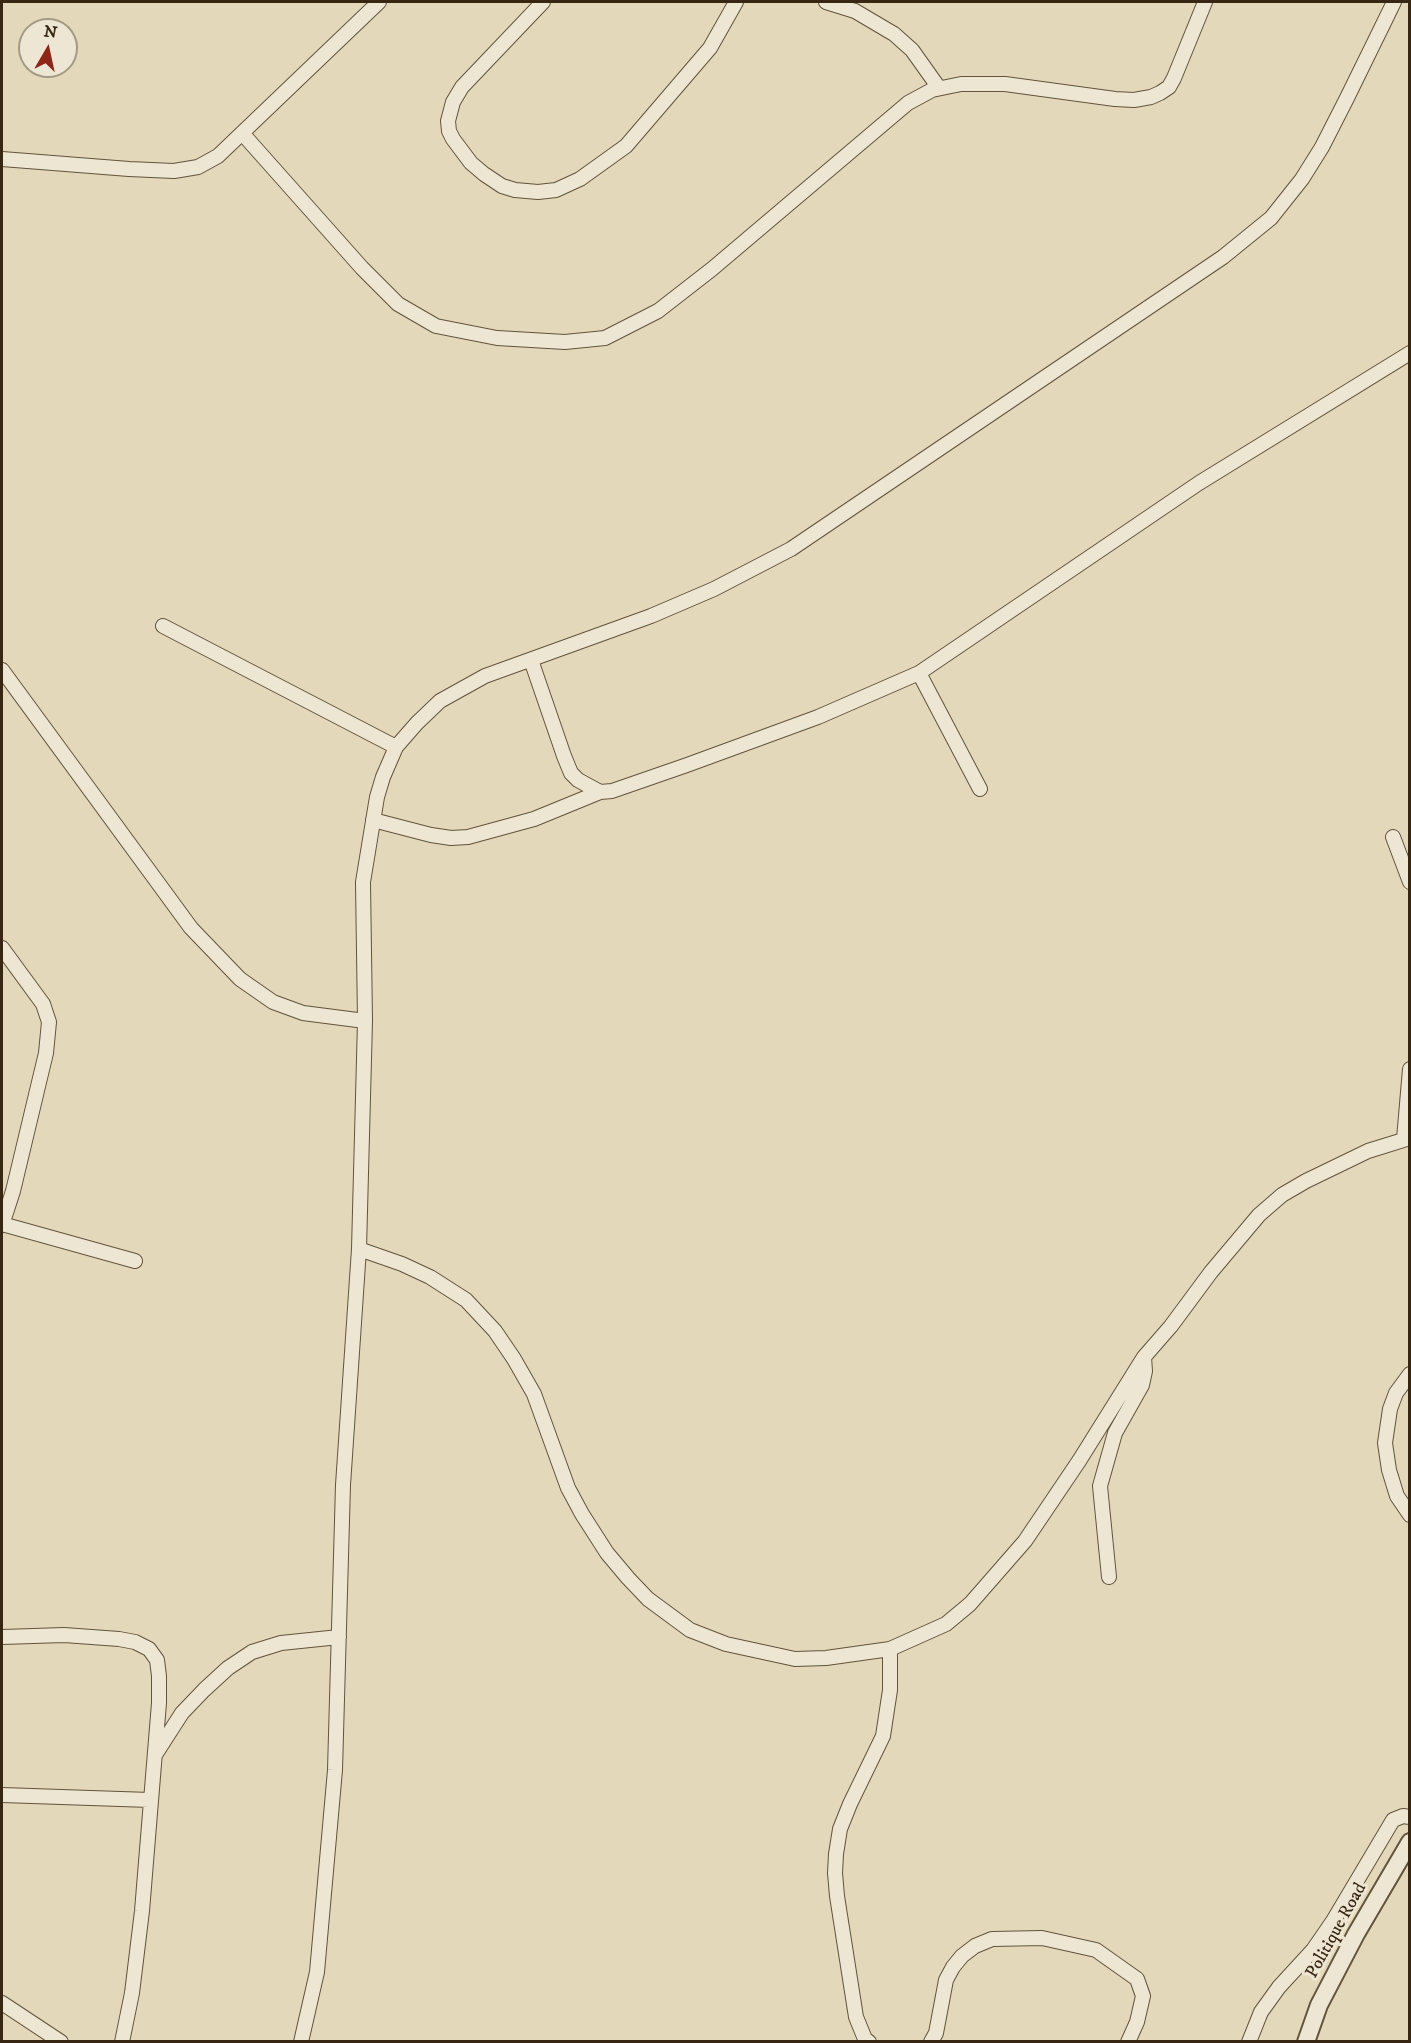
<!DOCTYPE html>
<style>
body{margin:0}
#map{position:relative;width:1411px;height:2043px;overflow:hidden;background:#e4d8ba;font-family:"IM FELL DW Pica",serif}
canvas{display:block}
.frame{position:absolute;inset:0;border:3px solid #372712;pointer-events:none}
.north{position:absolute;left:18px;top:18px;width:60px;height:60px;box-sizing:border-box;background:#ede6d2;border:2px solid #a49a85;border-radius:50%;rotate:9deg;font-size:16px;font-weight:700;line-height:24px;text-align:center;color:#372712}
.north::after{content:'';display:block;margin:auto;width:21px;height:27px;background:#8f2418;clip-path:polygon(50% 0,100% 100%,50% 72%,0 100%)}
</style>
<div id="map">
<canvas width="1411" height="2043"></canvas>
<div class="frame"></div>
<div class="north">N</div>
</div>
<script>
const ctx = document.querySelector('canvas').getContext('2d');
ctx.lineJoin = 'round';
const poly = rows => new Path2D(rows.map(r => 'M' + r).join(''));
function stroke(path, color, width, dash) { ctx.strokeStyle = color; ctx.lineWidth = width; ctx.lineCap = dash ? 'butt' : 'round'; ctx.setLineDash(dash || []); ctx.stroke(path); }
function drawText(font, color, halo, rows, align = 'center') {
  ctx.font = font + ' "IM FELL DW Pica",serif'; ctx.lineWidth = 6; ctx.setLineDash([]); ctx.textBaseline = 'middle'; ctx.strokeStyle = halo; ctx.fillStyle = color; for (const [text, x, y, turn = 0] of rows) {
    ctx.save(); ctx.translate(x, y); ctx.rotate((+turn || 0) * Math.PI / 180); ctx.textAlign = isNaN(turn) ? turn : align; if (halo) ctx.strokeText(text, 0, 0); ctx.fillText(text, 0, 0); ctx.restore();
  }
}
const minor = poly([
 [543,2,462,87,453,102,448,121,449,131,453,139,471,163,484,174,502,186,515,190,538,192,556,190,580,179,626,146,710,48,736,2],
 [826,2,855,11,894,34,912,50,939,88],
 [242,133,362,268,398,304,436,326,497,338,565,342,605,338,658,311,712,269,908,103,932,90,961,84,1005,84,1115,99,1134,100,1151,97,1160,93,1169,87,1174,78,1205,2],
 [2,159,129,169,174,171,198,167,218,156,379,2],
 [163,626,396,747],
 [531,660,564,756,571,773,578,780,600,792,612,791,687,765,818,717,919,673,1199,483,1410,353],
 [2,670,191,928,240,979,273,1002,303,1013,365,1021],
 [919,673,980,789],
 [373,820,431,835,451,838,468,837,534,819,600,792],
 [1393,837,1410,882],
 [2,948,43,1004,49,1022,46,1053,13,1191,2,1225],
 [1404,1139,1410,1069],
 [2,1224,135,1261],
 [359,1249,402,1264,430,1277,466,1300,495,1331,514,1359,534,1394,568,1488,582,1514,607,1553,628,1578,648,1599,690,1630,726,1644,795,1659,826,1658,890,1649,946,1624,970,1604,1025,1541,1079,1461,1144,1357,1171,1326,1211,1272,1259,1215,1282,1195,1306,1181,1368,1151,1410,1138],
 [1410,1374,1396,1393,1390,1409,1385,1443,1389,1470,1397,1496,1410,1515],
 [1109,1577,1100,1486,1115,1433,1142,1385,1145,1371,1144,1357],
 [2,1637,64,1635,119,1639,135,1642,149,1649,157,1660,159,1676,159,1703,142,1911,132,1993,122,2042],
 [155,1755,182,1713,204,1690,228,1668,252,1652,281,1643,339,1637],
 [2,1795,150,1800],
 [2,2003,61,2042],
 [301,2042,317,1972,335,1770,343,1485,359,1249,365,1021,363,882,377,797,383,777,396,747,417,723,440,701,485,676,651,616,714,589,791,549,1223,257,1271,218,1302,179,1322,147,1347,98,1394,2],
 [869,2042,865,2039,856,2017,837,1896,835,1873,836,1854,840,1829,850,1804,883,1736,890,1690,890,1649],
 [931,2042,936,2033,946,1980,953,1967,962,1956,975,1946,992,1939,1042,1938,1096,1950,1137,1979,1143,1996,1137,2022,1128,2042],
 [1249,2042,1261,2012,1279,1987,1313,1950,1333,1921,1393,1820,1403,1816,1410,1817]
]);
const tertiary = poly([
 [1306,2042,1319,2005,1356,1934,1410,1842]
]);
stroke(minor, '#62533c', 16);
stroke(tertiary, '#62533c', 20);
stroke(minor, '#ede6d2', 14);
stroke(tertiary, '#ede6d2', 16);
drawText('18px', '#372712', '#ede6d2', [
 ["Politique Road",1337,1931,-61]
]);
</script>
